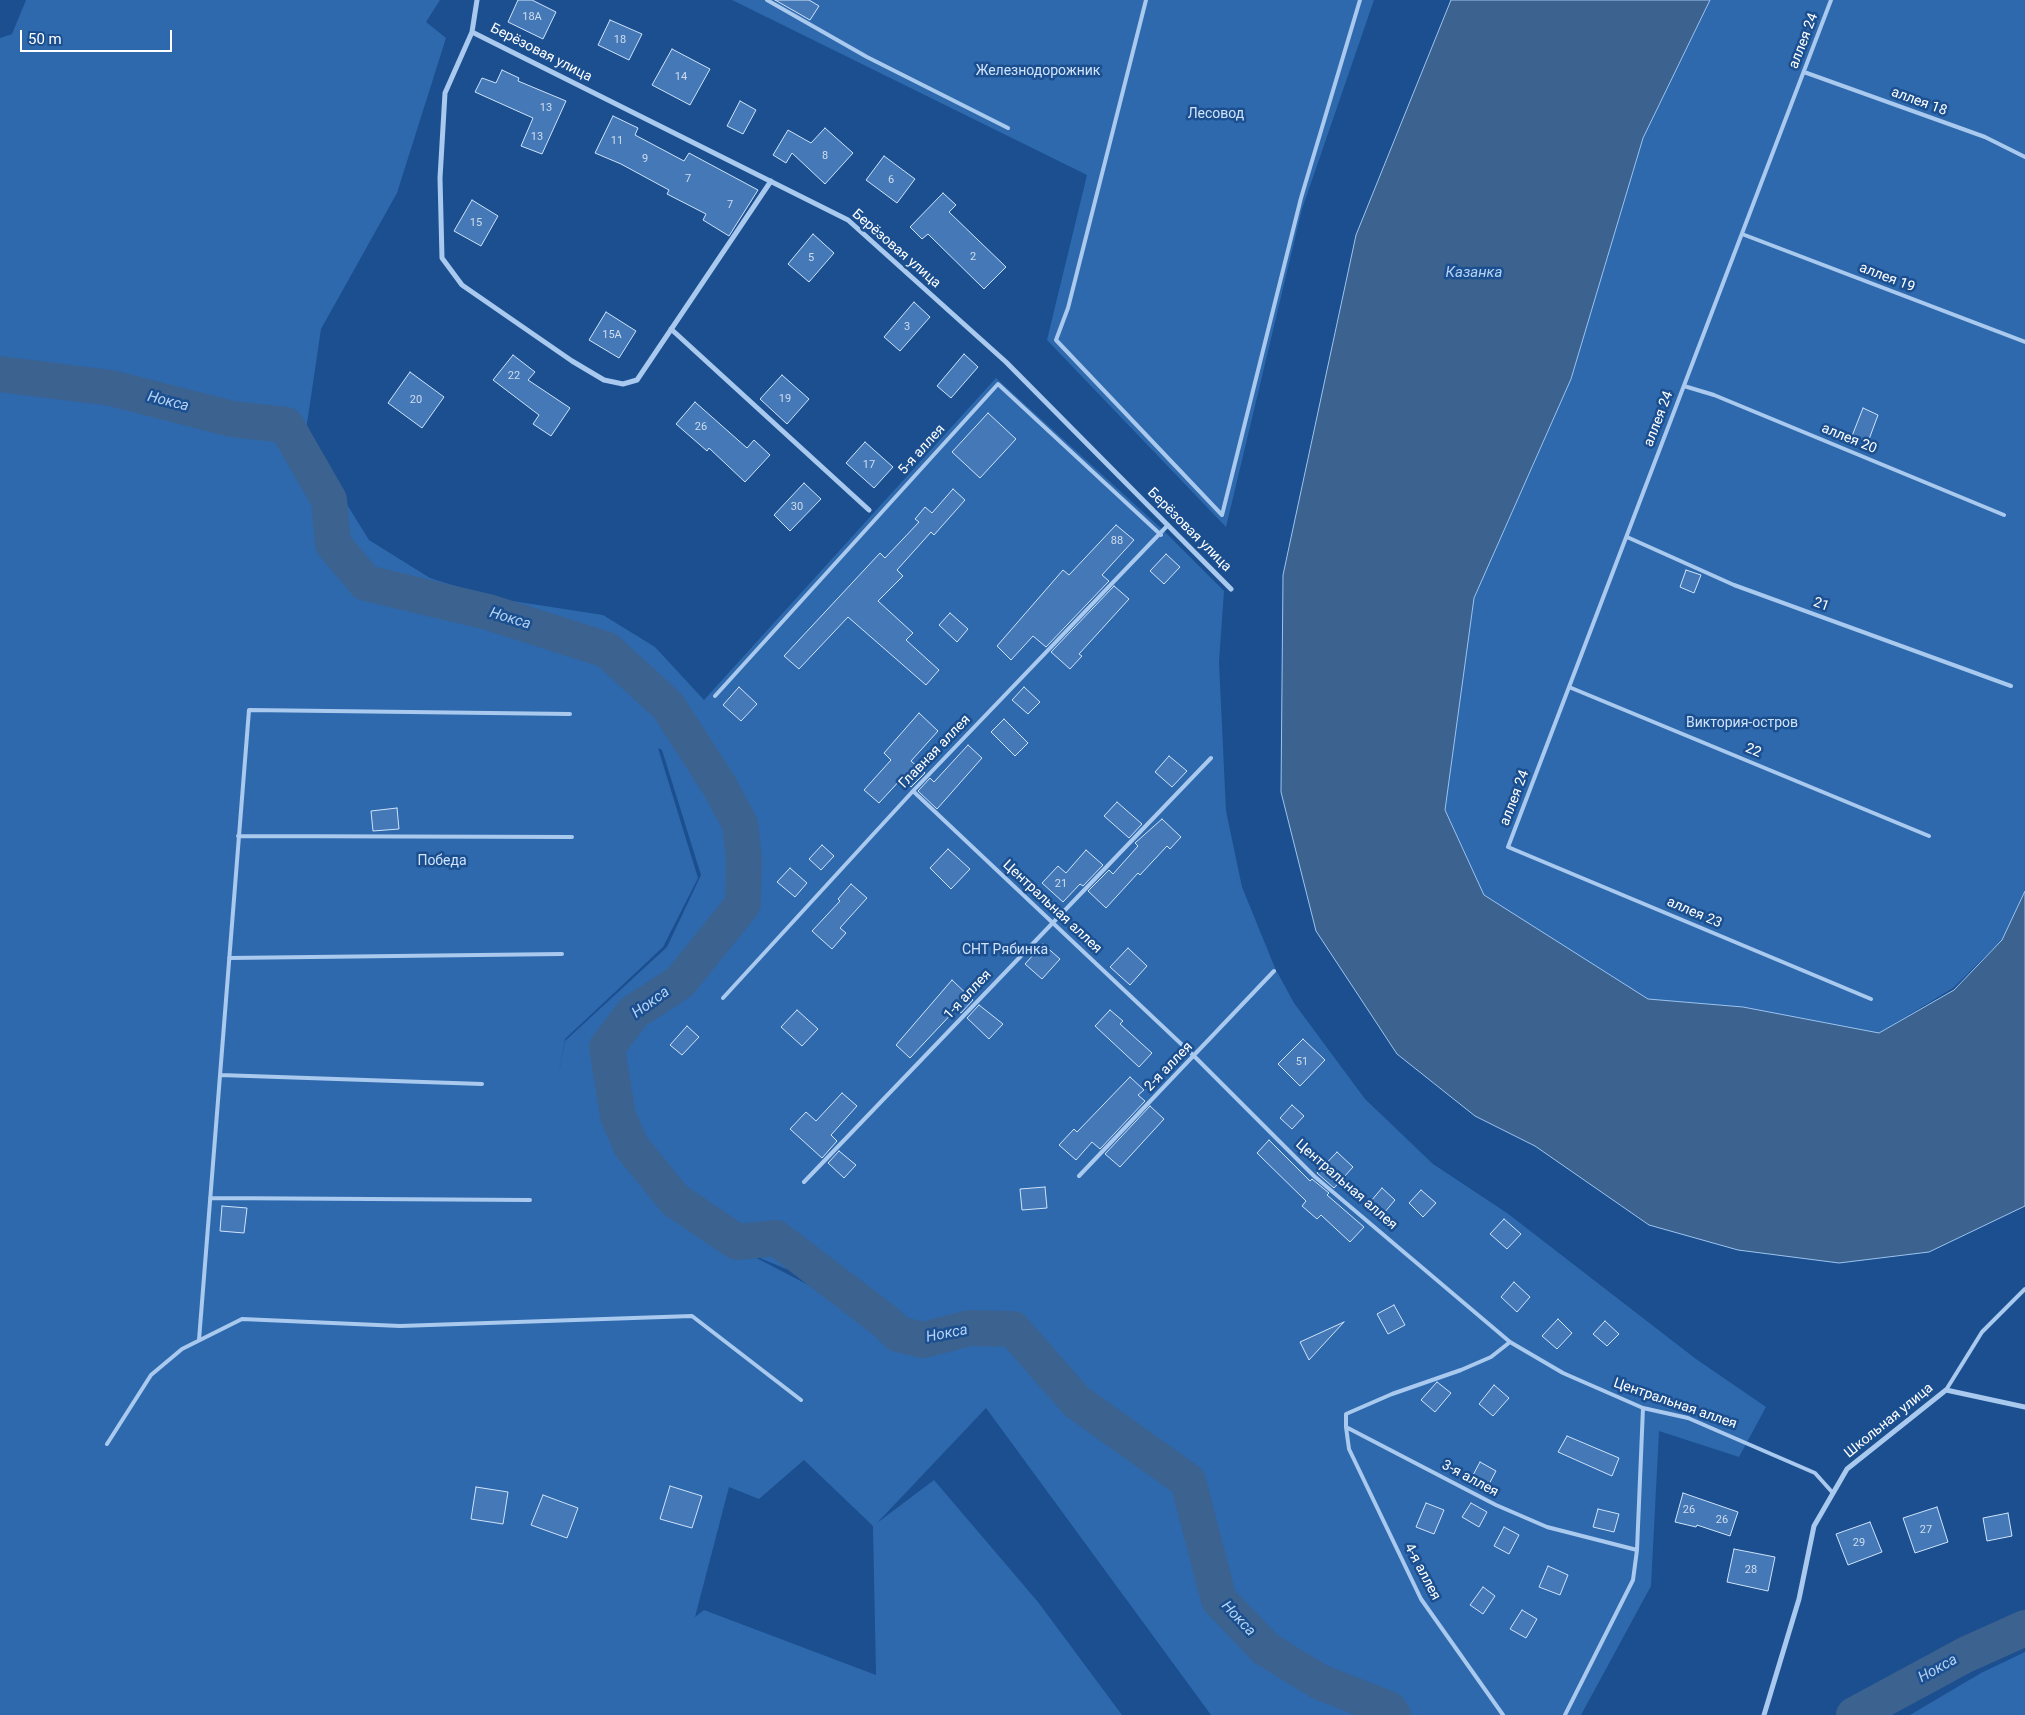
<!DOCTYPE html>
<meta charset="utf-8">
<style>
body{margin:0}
#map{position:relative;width:2025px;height:1715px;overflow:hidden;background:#1b4f8f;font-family:Roboto,sans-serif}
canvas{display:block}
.scale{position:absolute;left:20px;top:30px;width:152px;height:22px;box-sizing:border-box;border:2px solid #fff;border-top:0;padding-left:6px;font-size:15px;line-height:18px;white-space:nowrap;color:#fff;-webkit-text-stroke:4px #1b4f8f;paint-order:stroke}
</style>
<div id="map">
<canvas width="2025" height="1715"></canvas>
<div class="scale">50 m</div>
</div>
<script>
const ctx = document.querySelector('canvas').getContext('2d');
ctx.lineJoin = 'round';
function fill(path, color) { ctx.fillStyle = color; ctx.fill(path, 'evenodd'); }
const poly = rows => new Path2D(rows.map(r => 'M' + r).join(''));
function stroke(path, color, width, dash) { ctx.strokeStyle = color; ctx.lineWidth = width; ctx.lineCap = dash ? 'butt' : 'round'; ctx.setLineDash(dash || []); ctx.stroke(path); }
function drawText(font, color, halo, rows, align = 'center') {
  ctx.font = font + ' Roboto,sans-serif'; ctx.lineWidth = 5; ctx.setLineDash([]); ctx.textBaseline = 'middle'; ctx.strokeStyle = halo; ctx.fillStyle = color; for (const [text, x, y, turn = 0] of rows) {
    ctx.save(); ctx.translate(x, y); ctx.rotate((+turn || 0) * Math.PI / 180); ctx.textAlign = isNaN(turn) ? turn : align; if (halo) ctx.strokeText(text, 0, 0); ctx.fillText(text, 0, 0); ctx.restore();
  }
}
fill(poly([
 [26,0,440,0,426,22,446,38,397,193,321,329,305,437,369,540,430,578,493,598,603,615,655,647,704,700,996,378,1164,531,1224,591,1219,662,1226,811,1242,887,1275,968,1294,1003,1365,1099,1433,1164,1507,1213,1696,1359,1766,1407,1739,1457,1659,1431,1651,1586,1581,1715,1211,1715,986,1408,877,1523,934,1480,1038,1602,1122,1715,0,1715,0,38,12,34],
 [658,748,662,750,701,875,667,947,565,1041,558,1079,565,1039,663,947,698,878],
 [743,1251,820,1283,918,1357,822,1292],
 [804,1460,873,1526,876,1675,704,1610,695,1617,729,1487,759,1499],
 [732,0,1374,0,1302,209,1226,527,1047,340,1087,175],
 [1710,0,2025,0,2025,891,2002,940,1953,988,1879,1033,1743,1007,1648,999,1484,895,1445,810,1474,598,1571,379,1643,138],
 [2025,1652,2025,1715,1910,1715,1981,1673]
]), '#2e69ad');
const water = poly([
 [1451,0,1710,0,1643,138,1571,379,1474,598,1445,810,1484,895,1648,999,1743,1007,1879,1033,1954,990,2002,940,2025,891,2025,1206,1929,1252,1839,1263,1738,1250,1649,1225,1535,1146,1475,1116,1397,1054,1316,931,1281,792,1283,575,1356,235,1451,0]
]);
fill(water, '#3c6290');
stroke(water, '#9cc4f0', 1);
stroke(poly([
 [0,374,111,388,232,419,286,425,329,500,333,544,366,583,488,612,607,650,668,706,719,785,740,824,744,858,743,904,680,982,634,1012,607,1047,618,1116,631,1146,675,1200,737,1242,776,1238,886,1322,898,1334,923,1340,970,1328,1013,1329,1077,1402,1188,1481,1219,1600,1266,1649,1320,1682,1389,1709,1393,1715],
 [1854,1715,1965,1655,2025,1628]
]), '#3c6290', 36);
const building = poly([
 [518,0,532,0,556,12,543,39,508,22,518,0],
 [775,0,809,0,819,6,810,20,775,0],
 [610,20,642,34,629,60,598,45,610,20],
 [672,49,710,69,690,105,652,85,672,49],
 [502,70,519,78,518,81,566,101,542,154,521,146,533,118,475,92,482,78,496,83,502,70],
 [740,101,756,110,743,134,727,126,740,101],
 [613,116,638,128,635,135,684,161,689,153,758,190,729,236,703,220,706,214,667,194,669,190,621,164,595,153,613,116],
 [825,128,853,153,825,184,792,153,786,163,773,155,788,130,811,143,825,128],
 [884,156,915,179,897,203,866,180,884,156],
 [943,193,956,205,949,212,1006,267,984,289,928,234,922,239,910,227,943,193],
 [472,200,498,216,481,246,454,231,472,200],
 [813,234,834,253,809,282,788,264,813,234],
 [914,302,930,317,900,351,884,337,914,302],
 [606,312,636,331,619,358,589,340,606,312],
 [964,354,978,367,951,398,937,386,964,354],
 [513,355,535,372,528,380,570,408,551,436,533,424,539,415,493,380,513,355],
 [410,372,444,397,422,428,388,403,410,372],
 [782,375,809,399,787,424,760,399,782,375],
 [695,402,747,448,754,440,770,455,745,482,709,448,707,451,676,424,695,402],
 [1863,408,1878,415,1868,442,1852,436,1863,408],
 [988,413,1016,439,980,478,952,452,988,413],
 [865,442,893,467,874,488,846,463,865,442],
 [804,483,821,499,790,531,774,515,804,483],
 [953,489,965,500,934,535,931,532,897,570,903,576,878,601,913,633,906,640,939,670,926,685,848,617,799,669,784,656,880,553,885,558,919,522,915,519,925,507,932,513,953,489],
 [1116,525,1134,540,1102,575,1109,581,1046,647,1033,636,1011,660,997,646,1063,570,1069,575,1116,525],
 [1166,554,1180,567,1164,584,1150,571,1166,554],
 [1686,570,1701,575,1694,593,1680,587,1686,570],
 [1114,586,1129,599,1079,654,1082,656,1070,669,1051,652,1114,586],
 [950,613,968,629,957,642,939,625,950,613],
 [739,687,757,704,741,721,723,705,739,687],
 [1024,687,1040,702,1028,714,1012,700,1024,687],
 [919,713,938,731,911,761,925,773,911,787,902,778,879,803,864,790,891,760,884,753,919,713],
 [1004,719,1028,743,1015,756,991,732,1004,719],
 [968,745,982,758,937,809,918,791,930,778,934,782,968,745],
 [1169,756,1187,771,1172,787,1155,772,1169,756],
 [1117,802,1142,824,1129,838,1104,816,1117,802],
 [397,808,399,829,373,831,371,811,397,808],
 [1162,819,1181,837,1170,849,1167,846,1140,875,1138,873,1106,908,1088,891,1109,870,1113,874,1138,846,1135,843,1162,819],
 [822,845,834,856,821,870,809,859,822,845],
 [948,849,970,869,951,889,930,868,948,849],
 [1086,850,1103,865,1083,886,1080,884,1063,902,1042,883,1058,866,1066,873,1086,850],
 [790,868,807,883,795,897,777,882,790,868],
 [851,884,867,898,840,928,846,933,832,949,812,931,840,901,838,899,851,884],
 [1043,944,1060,959,1042,979,1025,964,1043,944],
 [1128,948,1147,966,1130,985,1110,967,1128,948],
 [952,980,973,1000,961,1013,956,1009,910,1058,896,1045,952,980],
 [979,1005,1003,1024,989,1039,967,1018,979,1005],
 [797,1010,818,1029,802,1046,781,1027,797,1010],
 [1110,1010,1123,1021,1120,1024,1152,1053,1139,1067,1095,1026,1110,1010],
 [687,1026,699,1037,682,1055,670,1045,687,1026],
 [1303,1039,1325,1060,1300,1086,1278,1064,1303,1039],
 [1130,1077,1144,1090,1138,1095,1145,1101,1100,1149,1092,1142,1076,1160,1059,1145,1074,1129,1077,1132,1130,1077],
 [842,1093,857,1106,831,1135,837,1141,822,1158,790,1129,806,1112,816,1121,842,1093],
 [1292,1105,1304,1116,1292,1129,1280,1118,1292,1105],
 [1150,1106,1164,1119,1120,1167,1105,1154,1150,1106],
 [1269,1140,1310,1181,1312,1179,1329,1193,1327,1195,1364,1227,1350,1242,1321,1215,1317,1219,1302,1206,1306,1201,1257,1153,1269,1140],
 [839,1151,856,1165,844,1178,828,1163,839,1151],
 [1337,1152,1353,1167,1334,1188,1317,1173,1337,1152],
 [1045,1187,1047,1208,1022,1210,1020,1189,1045,1187],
 [1382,1188,1395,1200,1384,1213,1371,1201,1382,1188],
 [1421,1190,1436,1203,1423,1217,1409,1203,1421,1190],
 [222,1206,247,1208,244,1233,220,1231,222,1206],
 [1504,1219,1521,1234,1507,1249,1490,1234,1504,1219],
 [1514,1282,1530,1297,1517,1312,1501,1297,1514,1282],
 [1394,1305,1405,1325,1388,1334,1377,1314,1394,1305],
 [1558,1319,1572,1333,1557,1349,1542,1336,1558,1319],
 [1605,1321,1619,1334,1607,1346,1593,1334,1605,1321],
 [1344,1322,1309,1360,1300,1342,1344,1322],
 [1437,1382,1451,1393,1435,1412,1421,1400,1437,1382],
 [1494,1385,1509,1398,1493,1416,1479,1404,1494,1385],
 [1567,1436,1619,1458,1612,1476,1558,1452,1567,1436],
 [1480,1462,1496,1471,1488,1486,1472,1477,1480,1462],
 [670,1486,702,1496,692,1528,660,1519,670,1486],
 [476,1487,508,1492,503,1524,471,1519,476,1487],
 [1683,1493,1738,1512,1730,1536,1697,1525,1696,1527,1675,1522,1683,1493],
 [543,1495,578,1508,567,1538,531,1525,543,1495],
 [1426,1503,1444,1510,1434,1534,1416,1527,1426,1503],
 [1471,1503,1487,1512,1479,1527,1462,1517,1471,1503],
 [1937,1507,1948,1542,1915,1553,1903,1518,1937,1507],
 [1598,1509,1619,1514,1614,1532,1593,1527,1598,1509],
 [2008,1513,2012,1536,1987,1541,1983,1518,2008,1513],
 [1870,1522,1882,1552,1848,1565,1836,1534,1870,1522],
 [1504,1527,1519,1535,1509,1554,1494,1546,1504,1527],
 [1734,1549,1775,1557,1768,1591,1727,1582,1734,1549],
 [1548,1566,1568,1575,1560,1595,1539,1587,1548,1566],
 [1483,1587,1495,1596,1483,1614,1470,1605,1483,1587],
 [1522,1610,1537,1619,1526,1638,1510,1629,1522,1610]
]);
fill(building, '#4478b7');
stroke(building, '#cfe3fa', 1);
stroke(poly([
 [767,0,867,57,1008,128],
 [1146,0,1068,308,1056,340,1222,515,1301,198,1360,0],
 [1831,0,1508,847,1871,999],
 [1804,72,1985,137,2025,157],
 [1742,234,2025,342],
 [1684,386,1714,395,2004,515],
 [1627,537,1734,585,2011,686],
 [1569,687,1929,836],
 [715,696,998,384,1161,535],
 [913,791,1195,1057,1314,1176,1510,1342,1563,1373,1643,1408,1688,1418,1815,1473,1832,1492],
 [238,836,572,837],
 [229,958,562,954],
 [723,998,913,791,1168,525],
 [220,1075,482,1084],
 [1079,1176,1274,971],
 [804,1182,1211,758],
 [210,1198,530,1200],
 [199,1340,249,710,570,714],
 [1510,1342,1491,1357,1461,1370,1392,1394,1346,1414,1346,1427,1496,1505,1547,1527,1637,1550,1643,1408],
 [1946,1390,1982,1332,2025,1289],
 [1346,1427,1349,1449,1421,1599,1503,1715],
 [107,1444,151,1375,182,1349,242,1319,400,1326,692,1316,801,1400],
 [1565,1715,1633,1580,1637,1550]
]), '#a9c9ee', 4);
stroke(poly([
 [477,0,472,32,445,93,440,178,442,258,462,285,572,361,604,380,623,384,637,380,771,181],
 [472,32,848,220,1006,362,1231,589],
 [671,329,869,510],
 [1764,1715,1799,1599,1814,1526,1847,1469,1946,1390,2025,1407]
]), '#a9c9ee', 5);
drawText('11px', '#d0dded', null, [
 ["18А",532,17],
 ["18",620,40],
 ["14",681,77],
 ["13",546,108],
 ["13",537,137],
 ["11",617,141],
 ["8",825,156],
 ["9",645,159],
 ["7",688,179],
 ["6",891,180],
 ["7",730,205],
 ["15",476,223],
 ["2",973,257],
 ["5",811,258],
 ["3",907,327],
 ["15А",612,335],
 ["22",514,376],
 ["19",785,399],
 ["20",416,400],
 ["26",701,427],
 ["17",869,465],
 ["30",797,507],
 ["88",1117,541],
 ["21",1061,884],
 ["51",1302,1062],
 ["26",1689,1510],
 ["26",1722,1520],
 ["27",1926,1530],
 ["29",1859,1543],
 ["28",1751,1570]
]);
drawText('14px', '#fff', '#1b4f8f', [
 ["аллея 24",1804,41,-69],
 ["Берёзовая улица",541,53,27],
 ["аллея 18",1919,102,20],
 ["Берёзовая улица",896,249,41],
 ["аллея 19",1887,278,21],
 ["аллея 24",1659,419,-69],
 ["аллея 20",1849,439,22],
 ["5-я аллея",922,450,-48],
 ["Берёзовая улица",1189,530,45],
 ["21",1821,605,20],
 ["22",1753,751,22],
 ["Главная аллея",935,752,-46],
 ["аллея 24",1515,798,-69],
 ["Центральная аллея",1052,907,43],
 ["аллея 23",1694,913,23],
 ["1-я аллея",968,995,-47],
 ["2-я аллея",1169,1067,-46],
 ["Центральная аллея",1346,1185,41],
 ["Центральная аллея",1675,1404,19],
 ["Школьная улица",1889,1421,-39],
 ["3-я аллея",1470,1479,28],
 ["4-я аллея",1422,1572,62]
]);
drawText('14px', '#cfe3fa', '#1b4f8f', [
 ["Железнодорожник",1038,71],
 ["Лесовод",1216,114],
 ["Виктория-остров",1742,723],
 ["Победа",442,861],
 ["СНТ Рябинка",1005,950]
]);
drawText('italic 15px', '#b5d3f5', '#1b4f8f', [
 ["Казанка",1474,273],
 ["Нокса",168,402,14],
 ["Нокса",510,619,17],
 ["Нокса",651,1003,-36],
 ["Нокса",947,1334,-11],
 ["Нокса",1238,1619,47],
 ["Нокса",1938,1669,-29]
]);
</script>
